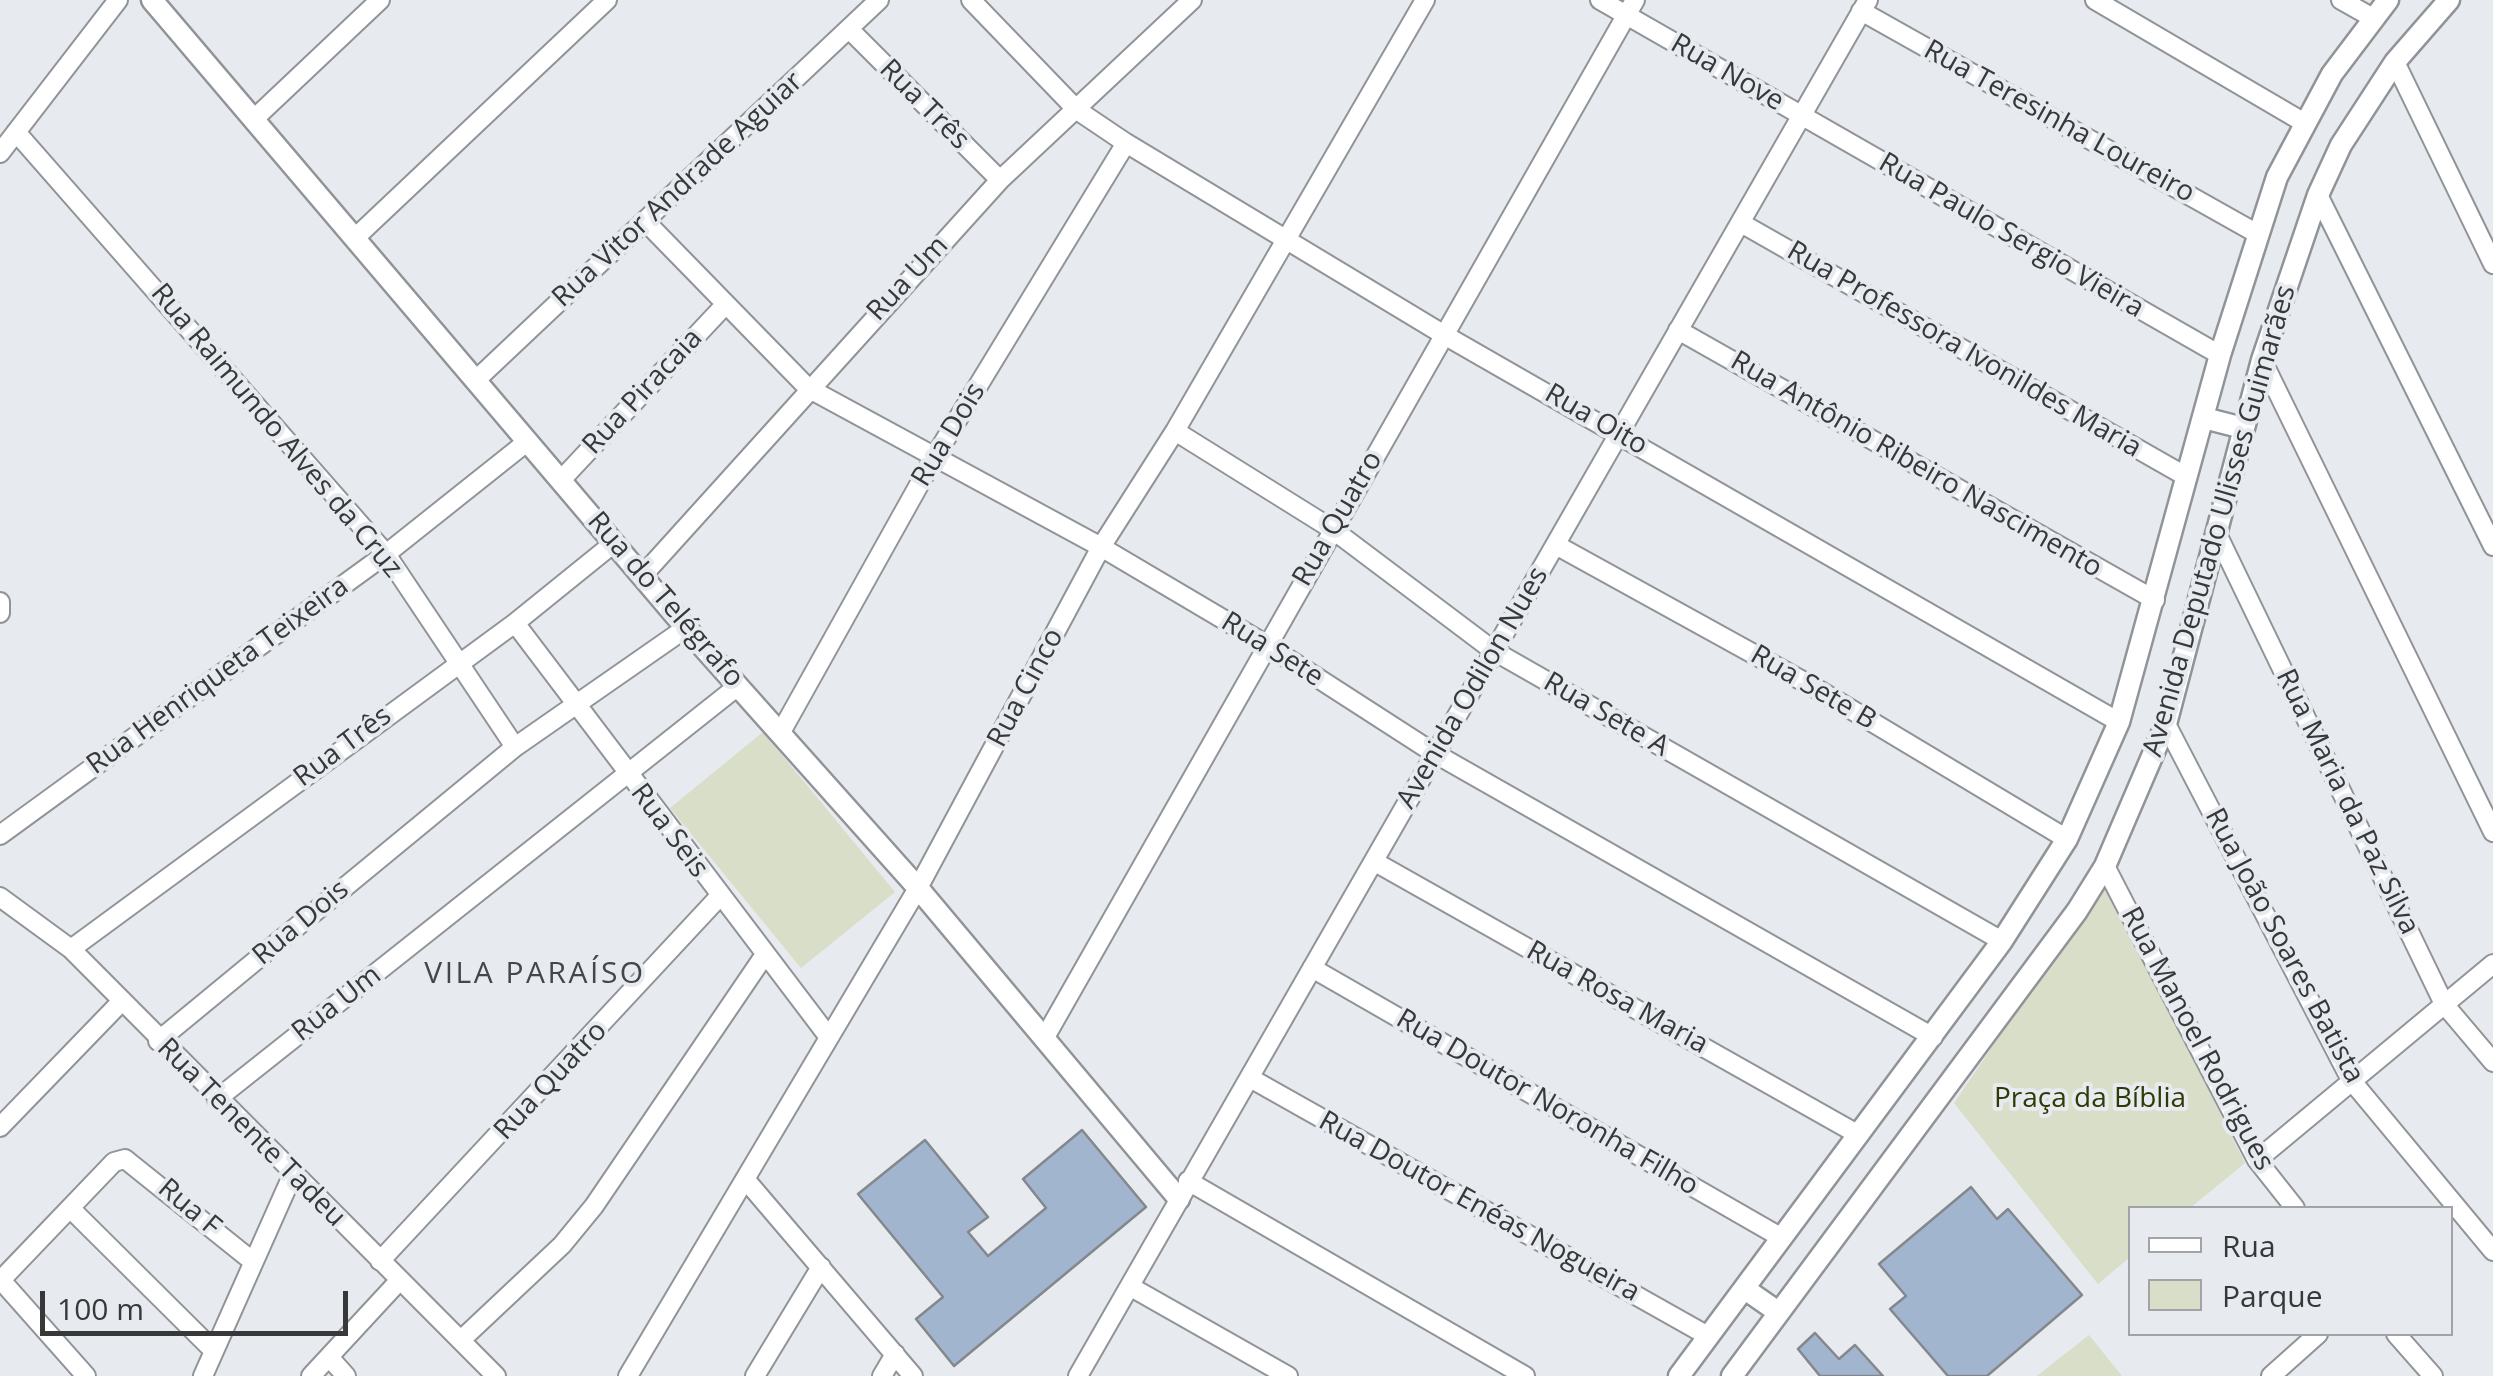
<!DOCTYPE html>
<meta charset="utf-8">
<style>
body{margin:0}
#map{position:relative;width:2493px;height:1376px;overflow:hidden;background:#e7eaef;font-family:"Open Sans",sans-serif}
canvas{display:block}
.legend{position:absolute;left:2128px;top:1206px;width:325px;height:130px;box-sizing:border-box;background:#e7eaef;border:2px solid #a1a3a7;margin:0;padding:12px 18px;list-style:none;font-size:30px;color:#37383a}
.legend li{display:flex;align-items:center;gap:20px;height:50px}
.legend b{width:50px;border:2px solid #a1a3a7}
.scale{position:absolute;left:40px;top:1291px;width:308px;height:45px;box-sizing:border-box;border:5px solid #37383a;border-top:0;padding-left:12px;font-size:30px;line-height:35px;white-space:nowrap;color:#37383a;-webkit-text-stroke:8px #e7eaef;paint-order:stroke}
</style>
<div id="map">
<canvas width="2493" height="1376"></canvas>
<ul class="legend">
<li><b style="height:12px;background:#fff"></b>Rua</li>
<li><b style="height:28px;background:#d8dec7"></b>Parque</li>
</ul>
<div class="scale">100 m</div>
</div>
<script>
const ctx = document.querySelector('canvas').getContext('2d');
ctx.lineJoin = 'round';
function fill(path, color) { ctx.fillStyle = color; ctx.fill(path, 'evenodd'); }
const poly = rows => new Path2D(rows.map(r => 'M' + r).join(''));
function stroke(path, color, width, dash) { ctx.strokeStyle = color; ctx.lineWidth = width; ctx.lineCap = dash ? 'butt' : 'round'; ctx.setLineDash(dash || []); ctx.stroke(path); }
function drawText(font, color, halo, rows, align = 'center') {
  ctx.font = font + ' "Open Sans",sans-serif'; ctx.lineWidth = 8; ctx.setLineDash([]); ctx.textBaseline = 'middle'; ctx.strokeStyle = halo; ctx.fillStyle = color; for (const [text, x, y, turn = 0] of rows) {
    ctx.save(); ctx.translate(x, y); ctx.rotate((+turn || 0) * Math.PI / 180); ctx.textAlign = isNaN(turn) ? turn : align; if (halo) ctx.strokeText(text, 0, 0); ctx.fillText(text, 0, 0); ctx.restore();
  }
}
fill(poly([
 [763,732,895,892,801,968,670,808],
 [2105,882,2245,1163,2190,1208,2130,1208,2130,1257,2098,1284,1954,1103],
 [2089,1335,2122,1376,2037,1376]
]), '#d8dec7');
const building = poly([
 [1082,1130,1146,1207,954,1366,916,1319,943,1297,858,1194,925,1140,988,1217,968,1232,988,1256,1046,1208,1023,1179,1082,1130],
 [1971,1187,1997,1219,2008,1209,2082,1295,1987,1376,1948,1376,1890,1309,1906,1296,1879,1264,1971,1187],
 [1815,1333,1839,1359,1855,1345,1883,1376,1820,1376,1798,1349,1815,1333]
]);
fill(building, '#a2b5cf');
stroke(building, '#84878c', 2.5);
const minor = poly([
 [971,0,1077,110,1126,143,1446,336,2119,722],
 [1600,0,2220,355],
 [2095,0,2303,122],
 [2341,0,2373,18],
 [1861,11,2256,233],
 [849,29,1000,180],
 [2395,62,2493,264],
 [254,119,380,0],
 [16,132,386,554,515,747],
 [0,153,118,0],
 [2318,195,2493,546],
 [646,222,808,388,1101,547,1265,644,1434,753,1933,1037],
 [1741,223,2187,477],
 [355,238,607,0],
 [1678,330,2155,600],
 [2262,360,2493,832],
 [476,380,879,0],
 [1175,431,1332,529,1494,651,2002,941],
 [562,479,724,306],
 [2216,532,2444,1004,2493,1062],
 [1556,545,1817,689,2067,839],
 [643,575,1000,180,1192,0],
 [0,602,0,613],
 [515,623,828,1036],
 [2166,724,2351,1080,2493,1251],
 [781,732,934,458,1126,143],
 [0,835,386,554,528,441],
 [1375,862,1859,1135],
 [2105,866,2257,1160,2295,1208],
 [0,897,71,949,496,1376],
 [71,949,515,623,614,543],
 [1312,968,1782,1238],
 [1044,1039,1635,0],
 [158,1041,515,747,686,628],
 [1250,1078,1708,1336],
 [217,1099,738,686],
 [0,1127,120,1003],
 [2257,1160,2493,964],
 [745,1179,913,1376],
 [1188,1181,1525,1376],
 [72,1210,214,1351],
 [380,1261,719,897],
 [0,1279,86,1376],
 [0,1281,114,1162,125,1159,251,1260],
 [1131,1287,1288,1376],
 [2396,1334,2433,1376],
 [461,1340,562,1245,594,1206,764,956],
 [329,1357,346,1376],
 [203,1376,292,1176],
 [311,1376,399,1281],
 [628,1376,918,888,1101,547,1175,431,1425,0],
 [755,1376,821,1267],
 [882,1376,895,1354],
 [1078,1376,1868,0],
 [2271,1376,2318,1334]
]);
const tertiary = poly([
 [152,0,686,628,918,888,1179,1199],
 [2204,418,2243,428],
 [1745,1289,1778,1312],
 [1679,1376,2002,941,2067,839,2119,722,2220,355,2277,177,2332,74,2388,0],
 [1732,1376,2077,911,2105,866,2166,724,2262,360,2318,195,2341,145,2395,62,2449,0]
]);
stroke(minor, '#909498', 22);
stroke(tertiary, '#909498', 25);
stroke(minor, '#fff', 18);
stroke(tertiary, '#fff', 20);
drawText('28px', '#37383a', '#e7eaef', [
 ["Rua Nove",1727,73,30],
 ["Rua Três",924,105,45],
 ["Rua Teresinha Loureiro",2059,122,29],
 ["Rua Vitor Andrade Aguiar",678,190,-43],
 ["Rua Paulo Sergio Vieira",2011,236,30],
 ["Rua Um",908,279,-47],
 ["Rua Professora Ivonildes Maria",1964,350,30],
 ["Rua Piracaia",643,392,-47],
 ["Rua Oito",1596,420,30],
 ["Rua Raimundo Alves da Cruz",276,431,50],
 ["Rua Dois",949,435,-59],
 ["Rua Antônio Ribeiro Nascimento",1916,465,30],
 ["Rua Quatro",1338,519,-60],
 ["Avenida Deputado Ulisses Guimarães",2220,521,-74],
 ["Rua do Telégrafo",665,600,49],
 ["Rua Sete",1272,650,32],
 ["Rua Henriqueta Teixeira",218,676,-36],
 ["Rua Cinco",1026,688,-62],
 ["Avenida Odilon Nues",1473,688,-60],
 ["Rua Sete B",1813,688,30],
 ["Rua Sete A",1606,715,30],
 ["Rua Três",343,747,-37],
 ["Rua Maria da Paz Silva",2347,802,64],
 ["Rua Seis",669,831,53],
 ["Rua Dois",301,923,-40],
 ["Rua João Soares Batista",2284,946,62],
 ["Rua Rosa Maria",1617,998,29],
 ["Rua Um",337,1004,-38],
 ["Rua Manoel Rodrigues",2197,1039,62],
 ["Rua Quatro",551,1081,-47],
 ["Rua Doutor Noronha Filho",1547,1103,30],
 ["Rua Tenente Tadeu",251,1133,45],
 ["Rua Doutor Enéas Nogueira",1479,1207,29],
 ["Rua F",189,1208,40]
]);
drawText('28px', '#303a05', '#e7eaef', [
 ["Praça da Bíblia",2090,1099]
]);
ctx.letterSpacing = '2.5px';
drawText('30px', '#43464a', '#e7eaef', [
 ["VILA PARAÍSO",535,974]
]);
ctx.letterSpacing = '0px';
</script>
